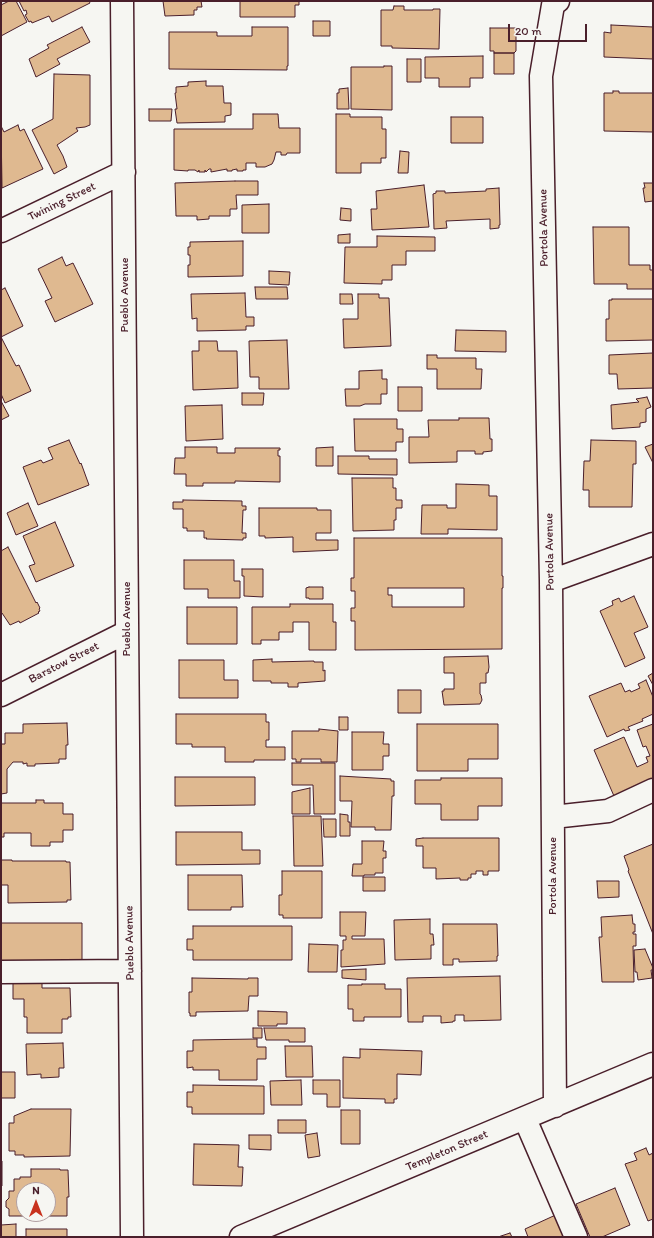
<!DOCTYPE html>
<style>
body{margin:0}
#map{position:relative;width:654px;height:1238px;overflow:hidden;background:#f6f6f2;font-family:Itim,sans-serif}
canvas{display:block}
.frame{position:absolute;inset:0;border:2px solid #4a1f2b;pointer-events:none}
.north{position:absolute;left:16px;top:1182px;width:40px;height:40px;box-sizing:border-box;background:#f6f6f2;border:1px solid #b1a0a2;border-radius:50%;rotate:0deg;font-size:11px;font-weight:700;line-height:16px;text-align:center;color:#4a1f2b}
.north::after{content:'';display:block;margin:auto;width:14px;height:18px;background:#c8321e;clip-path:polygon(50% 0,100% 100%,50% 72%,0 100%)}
.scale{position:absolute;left:508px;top:24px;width:79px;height:18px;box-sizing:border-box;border:2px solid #4a1f2b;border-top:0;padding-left:5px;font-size:12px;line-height:14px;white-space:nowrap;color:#4a1f2b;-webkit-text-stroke:3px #f6f6f2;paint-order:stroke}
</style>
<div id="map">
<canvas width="654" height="1238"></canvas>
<div class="frame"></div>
<div class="north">N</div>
<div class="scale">20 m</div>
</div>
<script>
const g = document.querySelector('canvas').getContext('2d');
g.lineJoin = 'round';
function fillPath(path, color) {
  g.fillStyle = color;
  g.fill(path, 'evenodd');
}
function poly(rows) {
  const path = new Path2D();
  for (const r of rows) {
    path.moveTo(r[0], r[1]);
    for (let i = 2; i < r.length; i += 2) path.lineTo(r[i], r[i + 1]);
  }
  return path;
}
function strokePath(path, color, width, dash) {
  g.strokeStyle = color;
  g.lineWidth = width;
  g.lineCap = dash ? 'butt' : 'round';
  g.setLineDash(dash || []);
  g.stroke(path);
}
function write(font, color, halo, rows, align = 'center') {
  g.font = font + ' Itim,sans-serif';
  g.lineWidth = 3;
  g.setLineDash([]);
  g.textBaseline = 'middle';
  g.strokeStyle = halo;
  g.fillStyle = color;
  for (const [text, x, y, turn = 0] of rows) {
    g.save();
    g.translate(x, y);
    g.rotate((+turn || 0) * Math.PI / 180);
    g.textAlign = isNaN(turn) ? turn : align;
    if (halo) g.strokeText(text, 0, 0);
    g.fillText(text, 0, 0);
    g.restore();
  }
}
const building = poly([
 [9,1,16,1,27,22,1,36,1,5,9,1],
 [19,1,89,1,90,3,52,22,49,16,32,23,31,21,29,22,25,15,27,14,26,10,24,11,19,1],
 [163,1,201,1,202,7,197,7,197,10,194,10,194,15,165,16,163,1],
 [240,1,299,1,299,5,295,5,295,17,240,17,240,1],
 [394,6,404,6,404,10,433,10,433,9,440,9,439,49,392,48,392,46,381,46,381,10,393,10,394,6],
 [313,21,330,21,330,36,313,36,313,21],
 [611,25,653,27,653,59,604,57,604,32,611,33,611,25],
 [82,27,90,42,57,59,60,64,36,77,29,59,49,48,47,45,82,27],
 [252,27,288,27,288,66,287,66,287,70,169,69,169,32,217,32,217,36,252,36,252,27],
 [490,28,516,28,516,51,514,53,494,53,494,51,490,51,490,28],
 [494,53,514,53,514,74,494,74,494,53],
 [483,56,483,78,470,78,470,87,439,87,439,78,425,78,425,57,483,56],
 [407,59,421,59,421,82,407,82,407,59],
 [384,66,392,66,392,110,351,109,351,67,384,67,384,66],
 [54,74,90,75,90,125,85,127,76,128,78,131,57,145,63,156,67,167,54,174,32,130,53,119,54,74],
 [206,81,206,86,223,86,224,103,231,103,231,115,225,116,225,122,177,123,175,109,177,109,175,93,176,93,176,87,188,86,188,82,206,81],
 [348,88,349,109,337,109,337,93,339,93,339,89,348,88],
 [613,91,619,91,619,93,653,93,653,132,604,131,604,93,613,93,613,91],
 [149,109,172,109,171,121,149,121,149,109],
 [253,114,278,114,279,128,300,128,300,153,287,153,286,155,281,155,281,152,276,152,274,160,272,164,265,167,256,167,256,163,246,163,246,170,243,170,243,171,237,171,237,169,232,170,232,171,227,171,227,169,211,172,211,169,209,169,206,172,205,170,205,172,199,172,199,170,198,172,195,170,188,170,188,171,174,170,174,129,253,129,253,114],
 [336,114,350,114,350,117,382,117,382,129,386,129,386,158,381,158,381,163,361,163,361,173,336,173,336,114],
 [451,117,483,117,483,143,451,143,451,117],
 [18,125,20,131,24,129,43,169,2,188,1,126,4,132,18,125],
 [400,151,409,152,408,173,398,173,400,151],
 [235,181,258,181,258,195,236,195,237,209,230,209,230,216,209,216,209,219,197,220,197,216,176,216,175,183,235,181],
 [644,183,653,183,653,201,645,202,643,188,645,188,644,183],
 [424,185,429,227,372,230,371,209,377,209,376,191,424,185],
 [499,188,500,225,499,225,499,228,490,229,490,219,446,221,447,228,434,229,433,194,436,193,436,191,445,191,445,193,486,191,486,189,499,188],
 [269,204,269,233,242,233,242,205,269,204],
 [341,208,351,209,351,221,340,220,341,208],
 [593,227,629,227,629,265,650,265,650,270,653,270,653,289,627,289,627,284,594,284,593,227],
 [350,234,350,243,338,243,338,235,350,234],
 [377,236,435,237,435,251,406,251,406,265,392,265,392,280,382,280,382,284,344,283,345,247,377,247,377,236],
 [243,241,243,276,188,277,188,265,190,265,190,255,188,255,188,247,190,247,190,242,243,241],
 [62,257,66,266,73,263,93,304,55,322,45,301,52,298,38,269,62,257],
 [269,271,290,272,289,285,269,284,269,271],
 [255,287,287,287,288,299,256,299,255,287],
 [5,288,23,326,1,337,16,366,19,365,31,391,5,403,1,394,1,290,5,288],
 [245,293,246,317,254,317,254,326,246,326,246,330,197,331,197,318,192,319,191,294,245,293],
 [340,294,352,294,353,304,340,304,340,294],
 [358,294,379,294,379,298,389,298,391,346,344,348,343,319,358,319,358,294],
 [612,299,653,299,653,340,606,341,606,319,609,319,609,300,612,300,612,299],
 [456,330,506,331,506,352,455,351,456,330],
 [287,340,289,389,259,389,259,377,250,377,249,341,287,340],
 [199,341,217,341,218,351,237,351,238,388,193,390,192,351,199,351,199,341],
 [653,353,653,388,618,389,617,374,609,374,609,355,653,353],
 [427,355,437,355,437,358,476,358,476,369,482,369,481,389,437,389,437,369,427,369,427,355],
 [382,370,382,379,387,379,387,394,381,394,381,404,365,404,360,406,346,406,345,389,359,389,359,371,382,370],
 [398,387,422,387,422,411,398,411,398,387],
 [242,393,264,393,263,405,242,405,242,393],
 [647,397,651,407,646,409,646,422,640,423,640,427,612,429,611,405,639,402,636,399,647,397],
 [1,401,9,416,1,420,1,401],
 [222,405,223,439,186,441,185,406,222,405],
 [459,418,489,418,490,439,492,439,492,451,483,452,483,454,475,454,475,451,457,451,457,462,409,463,409,437,429,437,428,420,459,420,459,418],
 [354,419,397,419,397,429,403,429,403,442,396,442,396,451,355,451,354,419],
 [69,440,80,464,81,463,89,485,38,505,23,467,41,460,43,463,53,459,48,448,69,440],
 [591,440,636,441,636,464,633,464,632,507,589,507,589,490,583,490,584,461,590,461,591,440],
 [653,444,653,463,645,447,653,444],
 [185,447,217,447,217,453,235,453,235,448,280,448,280,450,278,450,278,456,280,456,280,482,235,481,235,483,203,483,203,486,186,486,186,474,174,474,175,458,185,458,185,447],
 [333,447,333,466,316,466,316,448,333,447],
 [338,456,369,456,369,459,397,459,397,475,338,474,338,456],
 [352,478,393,478,393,488,396,488,396,500,402,500,402,508,396,508,396,520,394,520,394,530,353,531,352,478],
 [456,484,489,485,489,496,497,496,497,530,448,529,448,534,421,534,422,505,447,505,447,508,456,508,456,484],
 [183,500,242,501,242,506,246,506,246,510,243,510,242,533,246,533,246,538,243,538,243,540,206,539,207,538,204,538,204,531,187,531,187,528,183,528,183,509,173,509,173,502,183,502,183,500],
 [28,503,38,526,16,535,7,513,28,503],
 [259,508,317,508,317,510,331,510,331,533,316,533,316,540,338,540,338,550,293,552,293,537,265,538,265,536,259,536,259,508],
 [55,522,74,566,36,582,29,566,35,564,23,536,55,522],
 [354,538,502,538,502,576,503,576,503,588,502,588,502,649,355,650,355,621,351,621,351,608,355,608,355,591,351,591,351,578,354,578,354,538],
 [388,588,464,588,464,607,392,607,392,595,388,595,388,588],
 [8,547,36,603,37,602,40,608,39,609,40,611,38,612,39,613,20,623,19,621,10,625,2,613,1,614,1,551,8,547],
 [184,560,234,560,234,581,240,581,240,598,208,598,208,589,184,589,184,560],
 [242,569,263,569,263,597,244,596,244,576,242,576,242,569],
 [309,587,323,587,323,599,309,599,309,598,306,598,306,588,309,587],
 [634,596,648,627,634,633,645,658,625,667,600,611,613,605,612,601,619,598,621,602,634,596],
 [290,604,333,604,333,622,336,622,336,650,309,650,309,622,293,622,293,632,279,632,279,640,261,640,261,644,252,644,252,607,290,607,290,604],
 [187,607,237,607,237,644,187,644,187,607],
 [488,656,489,667,488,673,486,673,486,683,480,683,480,694,481,695,482,700,480,704,444,705,442,691,444,691,444,689,454,689,454,673,444,673,444,657,488,656],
 [272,659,272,662,314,661,314,662,323,662,323,671,325,670,325,681,298,683,298,687,288,687,288,683,271,683,271,681,253,681,253,660,272,659],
 [179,660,224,660,224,680,238,680,238,698,179,698,179,660],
 [653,673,653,685,648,676,653,673],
 [646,680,653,697,653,714,642,719,643,721,628,727,630,730,625,731,624,729,607,737,589,696,621,683,625,692,630,690,631,692,640,688,638,684,646,680],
 [398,690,421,690,421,713,398,713,398,690],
 [176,714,266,714,266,722,269,722,269,740,266,740,266,747,285,747,285,760,254,760,254,762,225,762,225,747,192,747,192,744,176,744,176,714],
 [339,717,348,717,348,730,339,730,339,717],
 [67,723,68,745,66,745,66,759,59,759,59,763,35,764,35,766,27,766,27,763,23,764,23,762,13,762,7,769,7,793,1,794,1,744,5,744,5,733,23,733,23,724,67,723],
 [417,724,498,724,498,759,468,759,468,771,417,771,417,724],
 [653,724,653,786,617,803,594,750,624,737,637,767,648,762,646,757,650,756,646,746,643,747,637,730,653,724],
 [319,729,338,731,337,762,321,762,321,759,301,759,301,762,296,762,296,759,292,759,292,731,319,731,319,729],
 [352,732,384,732,383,744,389,744,389,756,383,756,383,770,352,770,352,732],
 [292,763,335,763,335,814,314,814,313,785,292,785,292,763],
 [340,776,391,779,391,781,394,781,394,796,392,796,391,830,375,830,375,827,351,827,352,801,340,801,340,776],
 [175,777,255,777,255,805,175,806,175,777],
 [441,778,502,778,502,806,478,806,478,820,441,820,441,804,415,804,415,780,441,780,441,778],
 [310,788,310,814,292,814,292,792,310,788],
 [36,800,44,800,44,803,63,803,63,814,73,814,73,830,63,830,63,842,50,842,50,846,31,846,31,833,4,833,4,837,1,837,1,803,36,803,36,800],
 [340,814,348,815,348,822,350,822,350,836,340,836,340,814],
 [293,816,321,816,323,866,294,866,293,816],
 [323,819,336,819,336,837,324,837,323,819],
 [176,832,242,832,242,850,260,850,260,864,176,865,176,832],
 [423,838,499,838,499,871,488,871,488,875,483,875,483,871,476,871,476,874,471,874,471,878,468,878,468,880,460,880,460,878,436,879,436,868,423,868,423,846,416,846,416,839,423,838],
 [362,841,384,841,383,851,386,851,386,858,383,858,383,873,375,873,375,875,364,875,364,876,352,876,353,864,362,864,362,841],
 [653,844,653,934,628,871,629,870,624,856,653,844],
 [1,860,12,860,12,861,66,861,66,862,70,862,71,900,67,900,67,902,8,903,8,885,1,885,1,860],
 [282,871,322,871,322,918,283,918,283,915,279,915,279,895,282,895,282,871],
 [188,875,242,875,243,907,231,907,231,910,188,910,188,875],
 [363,877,385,877,385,891,363,891,363,877],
 [597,881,619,881,619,897,598,898,597,881],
 [340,912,366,912,365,936,352,936,352,939,384,939,385,964,341,967,341,950,343,950,343,940,346,940,346,936,340,936,340,912],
 [632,915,633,924,635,924,635,932,633,932,633,934,636,934,636,946,633,946,634,982,602,982,599,937,602,937,601,917,632,915],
 [430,919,430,934,433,934,434,945,431,945,431,959,395,960,394,920,430,919],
 [1,923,82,923,82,968,1,968,1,923],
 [443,924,497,924,498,956,497,956,497,961,459,962,459,959,453,959,453,965,443,965,443,924],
 [193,926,292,926,292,960,193,960,193,950,187,950,187,939,193,939,193,926],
 [309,944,338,945,337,972,308,972,309,944],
 [645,949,653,968,653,970,651,970,652,978,638,980,637,972,635,972,634,950,645,949],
 [366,969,366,980,342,978,342,970,366,969],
 [500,976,501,1020,464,1021,464,1015,455,1015,455,1021,453,1021,453,1022,441,1023,441,1016,423,1016,423,1022,408,1022,407,978,500,976],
 [192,978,248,979,248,978,258,978,258,996,249,996,248,1011,196,1012,196,1016,190,1016,190,1013,189,1013,189,992,192,992,192,978],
 [13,982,42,982,42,988,70,988,71,1017,68,1017,68,1019,62,1019,62,1033,27,1033,27,1017,24,1017,24,999,13,999,13,982],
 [362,984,385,984,385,989,401,989,401,1017,364,1017,364,1021,353,1021,353,1009,348,1009,348,985,362,985,362,984],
 [258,1011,287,1012,287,1024,277,1024,277,1026,258,1026,258,1011],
 [253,1028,262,1028,262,1038,253,1038,253,1028],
 [264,1028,305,1028,305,1042,289,1042,289,1040,266,1040,264,1028],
 [257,1039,257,1047,266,1047,266,1059,257,1059,257,1080,219,1080,219,1070,193,1070,193,1067,187,1068,187,1051,193,1051,193,1040,257,1039],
 [63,1043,64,1068,59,1068,59,1077,41,1078,41,1074,27,1075,26,1044,63,1043],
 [285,1046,312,1046,313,1077,286,1077,285,1046],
 [360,1049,422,1051,421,1075,397,1074,397,1099,394,1099,394,1103,385,1103,385,1099,343,1098,343,1057,360,1058,360,1049],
 [1,1072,15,1072,15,1098,1,1098,1,1072],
 [301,1080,302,1105,271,1105,270,1081,301,1080],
 [313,1080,340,1080,340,1107,327,1107,327,1094,313,1094,313,1080],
 [193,1085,264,1086,264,1114,192,1114,192,1107,187,1107,187,1092,193,1092,193,1085],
 [31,1109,71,1109,70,1156,24,1157,24,1155,15,1155,15,1151,9,1151,9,1123,14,1123,14,1116,31,1109],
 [341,1110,360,1110,360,1144,341,1144,341,1110],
 [278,1120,306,1120,306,1133,278,1133,278,1120],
 [317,1133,320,1156,308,1158,305,1135,317,1133],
 [249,1135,271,1135,271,1150,249,1149,249,1135],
 [194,1144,239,1145,238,1167,243,1167,242,1186,193,1185,194,1144],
 [646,1148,649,1155,653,1153,653,1219,648,1221,625,1164,637,1160,634,1153,646,1148],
 [1,1161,2,1161,2,1186,1,1186,1,1161],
 [31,1169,60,1169,60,1170,68,1170,69,1197,67,1197,67,1216,9,1216,9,1209,6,1207,6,1201,9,1198,9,1191,14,1191,14,1179,20,1179,20,1177,31,1177,31,1169],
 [24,1190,48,1190,48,1214,24,1214,24,1190],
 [615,1188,630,1225,602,1237,590,1237,576,1204,615,1188],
 [560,1213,571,1237,528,1237,525,1229,560,1213],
 [16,1224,16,1237,1,1237,1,1225,16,1224],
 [26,1229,67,1229,67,1237,72,1237,26,1237,26,1229],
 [510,1233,512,1237,498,1237,510,1233]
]);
fillPath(building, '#dfb990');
strokePath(building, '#4a1f2b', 1);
const minor = poly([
 [122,1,132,1237],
 [1,231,124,172],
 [551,581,653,544],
 [1,695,127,632],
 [553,817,608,811,653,790],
 [1,972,130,971],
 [555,1106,551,581,541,76,553,5,558,1],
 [525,1119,576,1237],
 [241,1237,653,1064]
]);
strokePath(minor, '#4a1f2b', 25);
strokePath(minor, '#f6f6f2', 22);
write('12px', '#4a1f2b', '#f6f6f2', [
 ["Twining Street",62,202,-26],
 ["Portola Avenue",544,228,-91],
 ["Pueblo Avenue",125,295,-90],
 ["Portola Avenue",550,552,-91],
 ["Pueblo Avenue",127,619,-90],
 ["Barstow Street",64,663,-27],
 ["Portola Avenue",553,876,-90],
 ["Pueblo Avenue",130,943,-91],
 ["Templeton Street",447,1151,-23]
]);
</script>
